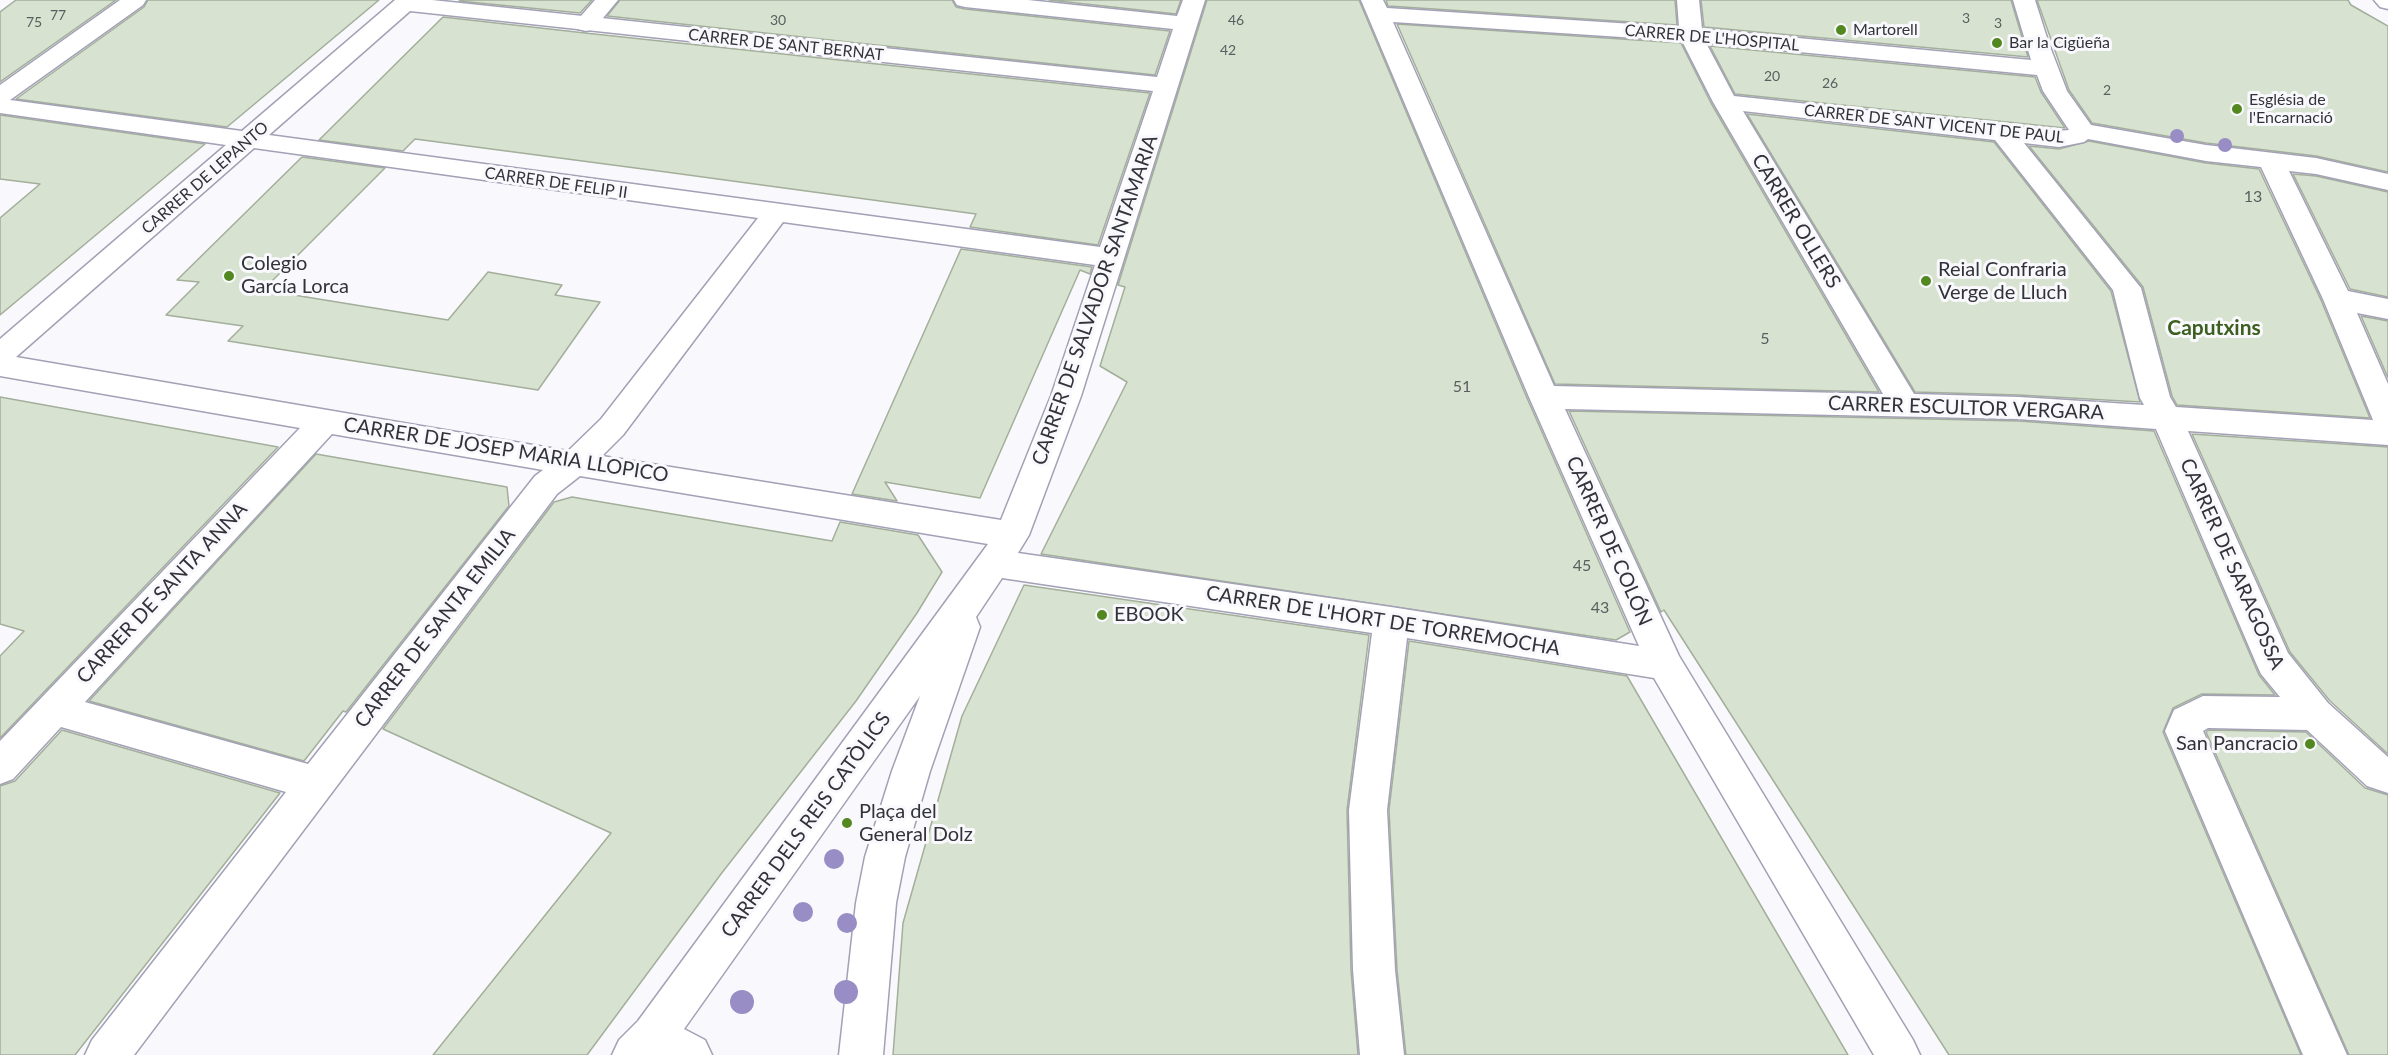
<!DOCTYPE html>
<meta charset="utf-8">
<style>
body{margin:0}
canvas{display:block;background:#f9f9fd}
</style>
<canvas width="2388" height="1055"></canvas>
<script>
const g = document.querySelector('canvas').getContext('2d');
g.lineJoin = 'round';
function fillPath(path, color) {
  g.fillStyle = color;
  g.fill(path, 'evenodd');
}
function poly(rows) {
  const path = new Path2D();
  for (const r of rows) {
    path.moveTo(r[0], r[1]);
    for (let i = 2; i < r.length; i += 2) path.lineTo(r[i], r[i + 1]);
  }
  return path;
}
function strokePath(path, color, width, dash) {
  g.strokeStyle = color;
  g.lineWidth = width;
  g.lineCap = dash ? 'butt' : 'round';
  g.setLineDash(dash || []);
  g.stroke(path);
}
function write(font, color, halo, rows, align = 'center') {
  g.font = font + ' Lato,sans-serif';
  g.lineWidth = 6;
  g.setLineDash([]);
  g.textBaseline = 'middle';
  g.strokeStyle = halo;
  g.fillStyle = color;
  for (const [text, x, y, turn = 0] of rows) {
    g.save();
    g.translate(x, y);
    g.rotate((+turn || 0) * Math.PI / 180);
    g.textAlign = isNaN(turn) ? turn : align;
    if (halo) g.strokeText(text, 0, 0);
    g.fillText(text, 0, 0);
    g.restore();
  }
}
const building = poly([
 [16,0,116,0,0,82,0,12,16,0],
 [148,0,379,0,227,127,16,99,144,7,148,0],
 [465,0,592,0,580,13,459,1,465,0],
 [620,0,952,0,956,7,965,9,1170,31,1155,75,607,16,620,0],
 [1049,0,1181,0,1176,14,1049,0],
 [1207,0,1359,0,1527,398,1630,632,1616,640,1041,554,1127,382,1100,366,1125,287,1118,285,1207,0],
 [1386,0,1675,0,1677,25,1388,6,1386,0],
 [1701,0,2011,0,2028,57,1704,27,1701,0],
 [2037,0,2348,0,2351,5,2388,26,2388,172,2316,156,2206,143,2092,123,2069,90,2037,0],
 [443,17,585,33,1150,93,1098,245,970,227,976,214,666,172,415,139,403,151,319,140,443,17],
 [1397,24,1681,43,1711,103,1879,392,1555,384,1397,24],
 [1710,46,2035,77,2041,92,2065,128,1735,94,1710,46],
 [1747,114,1994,142,2111,291,2140,402,2019,395,1915,392,1747,114],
 [0,115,205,144,0,315,0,218,40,184,0,179,0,115],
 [2089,141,2206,163,2259,169,2321,300,2370,418,2177,405,2172,396,2143,287,2029,146,2059,149,2089,141],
 [302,157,385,168,263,290,448,320,488,272,562,285,555,295,600,302,538,390,228,341,243,326,166,315,199,282,177,280,302,157],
 [2293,174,2316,176,2388,192,2388,297,2350,289,2293,174],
 [961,249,1092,267,1090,274,1080,270,980,498,885,482,897,501,852,494,961,249],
 [2361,316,2388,321,2388,378,2361,316],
 [0,397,278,447,0,738,0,656,24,631,0,624,0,397],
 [1569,411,2019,421,2154,431,2259,675,2275,695,2202,694,2173,708,2163,732,2301,1055,1949,1055,1664,610,1661,612,1569,411],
 [2192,434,2388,447,2388,754,2330,701,2290,652,2192,434],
 [316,454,507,487,509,506,346,712,343,711,304,761,89,701,316,454],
 [572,497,832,541,840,522,918,535,942,572,917,613,856,701,721,874,587,1055,433,1055,611,833,383,729,554,502,572,497],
 [1024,585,1369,635,1347,810,1351,970,1358,1055,893,1055,903,923,962,716,1024,585],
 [1409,641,1627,676,1848,1055,1406,1055,1397,970,1389,810,1409,641],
 [62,730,280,793,75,1055,0,1055,0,786,15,781,62,730],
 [2209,730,2306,732,2365,788,2388,795,2388,1055,2349,1055,2206,732,2209,730]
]);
fillPath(building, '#d7e3d0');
strokePath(building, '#a3ae9b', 1.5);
const pedestrian = poly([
 [595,0,618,0,594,29,586,31,578,29,574,24,595,0]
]);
const minor = poly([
 [120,0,146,0,143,5,10,100,242,131,395,0,432,0,1157,77,1173,29,965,7,957,5,954,0,1028,0,1177,16,1183,0,1205,0,1081,396,1029,535,1018,553,1391,607,1639,646,1529,397,1361,0,1383,0,1387,8,1679,27,1677,0,1699,0,1702,29,2031,60,2013,0,2035,0,2049,44,2067,91,2091,125,2206,145,2316,158,2388,174,2388,190,2316,174,2289,171,2348,291,2388,299,2388,319,2357,313,2388,384,2388,445,2188,431,2288,653,2328,703,2388,757,2388,793,2367,786,2307,730,2208,728,2203,731,2347,1055,2303,1055,2165,731,2174,710,2203,696,2280,697,2261,674,2256,663,2156,429,2019,419,1565,409,1679,656,1913,1040,1920,1055,1874,1055,1654,678,1407,638,1387,810,1395,970,1404,1055,1360,1055,1353,970,1349,810,1372,633,1002,578,976,617,980,627,930,771,905,857,896,903,883,1055,839,1055,856,903,865,857,892,771,920,696,684,1029,705,1040,712,1055,612,1055,619,1040,638,1021,988,544,580,476,557,494,134,1055,85,1055,92,1040,286,792,61,727,13,779,0,784,0,741,300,428,0,376,0,339,226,145,0,113,0,85,120,0],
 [410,11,1153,91,1100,247,269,135,410,11],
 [1393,22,1682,41,1713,102,1883,394,1554,386,1393,22],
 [1706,43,2037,75,2043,91,2069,130,2059,131,1734,96,1706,43],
 [1743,111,1995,140,2113,290,2140,398,2144,405,2019,397,1914,394,1743,111],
 [2088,139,2206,161,2261,167,2323,299,2373,420,2176,407,2170,397,2141,288,2024,143,2059,147,2084,142,2088,139],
 [254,148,758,218,601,419,568,451,16,357,254,148],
 [783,222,1095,265,1051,396,1001,520,602,456,623,435,783,222],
 [332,434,543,470,535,476,308,764,85,702,332,434],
 [2374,0,2388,0,2388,9,2380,7,2374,0]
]);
strokePath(pedestrian, '#a2a1b5', 3);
strokePath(minor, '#a2a1b5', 3);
fillPath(pedestrian, '#fff');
fillPath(minor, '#fff');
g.fillStyle = '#988dc4';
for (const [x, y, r] of [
 [2177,136,7],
 [2225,145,7],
 [834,859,10],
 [803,912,10],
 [847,923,10],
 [846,992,12],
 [742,1002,12]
]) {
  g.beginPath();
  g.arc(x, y, r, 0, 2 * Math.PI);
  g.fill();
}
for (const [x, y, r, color] of [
 [1841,30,6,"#538821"],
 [1997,43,6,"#538821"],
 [2237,109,6,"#538821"],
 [229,276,6,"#538821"],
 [1926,281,6,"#538821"],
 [1102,615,6,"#538821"],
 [2310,744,6,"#538821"],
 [847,823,6,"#538821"]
]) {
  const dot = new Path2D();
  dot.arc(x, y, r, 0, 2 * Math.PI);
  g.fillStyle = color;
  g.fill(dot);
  strokePath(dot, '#f9f9fd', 2);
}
write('14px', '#5b5e60', null, [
 ["77",58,15],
 ["3",1966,18],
 ["30",778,20],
 ["46",1236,20],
 ["75",34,22],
 ["3",1998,23],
 ["42",1228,50],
 ["20",1772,76],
 ["26",1830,83],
 ["2",2107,90]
]);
write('16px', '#32323a', '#f9f9fd', [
 ["Martorell",1853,30],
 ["Bar la Cigüeña",2009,43],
 ["Església de",2249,100],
 ["l'Encarnació",2249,118]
], 'left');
write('16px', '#32323a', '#f9f9fd', [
 ["CARRER DE L'HOSPITAL",1712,38,5],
 ["CARRER DE SANT BERNAT",786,45,6],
 ["CARRER DE SANT VICENT DE PAUL",1934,124,6],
 ["CARRER DE LEPANTO",205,178,-41],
 ["CARRER DE FELIP II",556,183,8]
]);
write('16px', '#5b5e60', null, [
 ["13",2253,197],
 ["5",1765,339],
 ["51",1462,387],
 ["45",1582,566],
 ["43",1600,608]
]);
write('20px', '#32323a', '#f9f9fd', [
 ["CARRER OLLERS",1796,221,59],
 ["CARRER DE SALVADOR SANTAMARIA",1095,300,-71],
 ["CARRER ESCULTOR VERGARA",1966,408,2],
 ["CARRER DE JOSEP MARIA LLOPICO",506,450,9],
 ["CARRER DE COLÓN",1609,541,66],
 ["CARRER DE SARAGOSSA",2232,564,66],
 ["CARRER DE SANTA ANNA",162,593,-47],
 ["CARRER DE L'HORT DE TORREMOCHA",1383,621,9],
 ["CARRER DE SANTA EMILIA",435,628,-52],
 ["CARRER DELS REIS CATÒLICS",806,825,-54]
]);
write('20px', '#32323a', '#f9f9fd', [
 ["Colegio",241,264],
 ["García Lorca",241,287],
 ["Reial Confraria",1938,270],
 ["Verge de Lluch",1938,293],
 ["EBOOK",1114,615],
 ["San Pancracio",2298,744,"right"],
 ["Plaça del",859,812],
 ["General Dolz",859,835]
], 'left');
write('bold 21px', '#3c5e1e', '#f9f9fd', [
 ["Caputxins",2214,328]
]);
</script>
